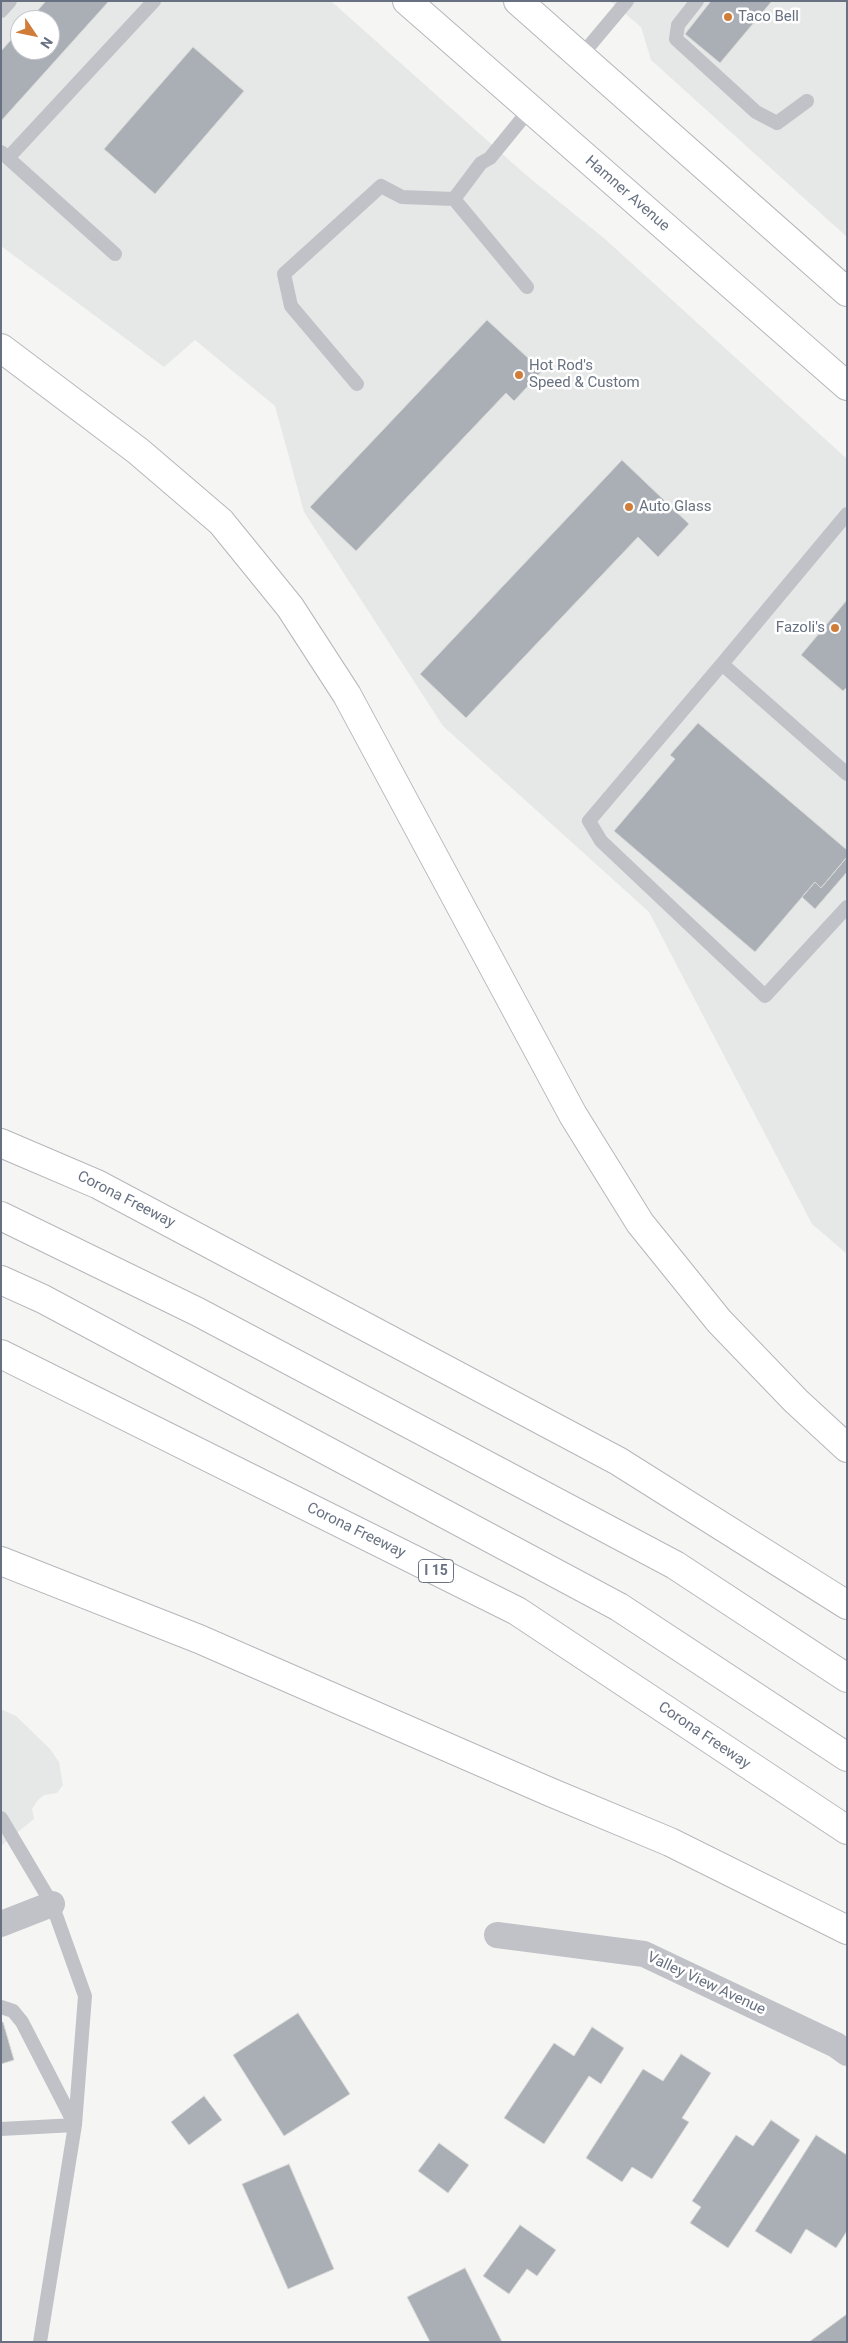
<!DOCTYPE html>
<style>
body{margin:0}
#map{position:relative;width:848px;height:2343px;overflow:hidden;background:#f5f6f3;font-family:Roboto,sans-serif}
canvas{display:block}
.frame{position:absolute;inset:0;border:2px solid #687181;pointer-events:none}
.north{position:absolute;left:10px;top:10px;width:50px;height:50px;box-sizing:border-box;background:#fff;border:1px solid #c3c6cd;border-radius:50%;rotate:124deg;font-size:14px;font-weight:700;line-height:20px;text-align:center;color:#687181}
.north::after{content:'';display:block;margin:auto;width:18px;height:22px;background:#d07d3a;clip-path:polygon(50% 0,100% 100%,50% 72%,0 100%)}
</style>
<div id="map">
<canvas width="848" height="2343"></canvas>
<div class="frame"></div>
<div class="north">N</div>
</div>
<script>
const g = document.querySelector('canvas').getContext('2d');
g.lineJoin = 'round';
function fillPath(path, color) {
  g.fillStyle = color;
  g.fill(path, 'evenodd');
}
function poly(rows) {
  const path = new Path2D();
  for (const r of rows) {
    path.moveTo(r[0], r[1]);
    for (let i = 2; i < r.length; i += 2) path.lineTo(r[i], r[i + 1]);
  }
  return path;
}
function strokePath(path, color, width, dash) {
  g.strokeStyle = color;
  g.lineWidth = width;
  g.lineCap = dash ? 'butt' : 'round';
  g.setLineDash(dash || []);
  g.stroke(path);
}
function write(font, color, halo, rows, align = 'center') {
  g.font = font + ' Roboto,sans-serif';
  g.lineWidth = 5;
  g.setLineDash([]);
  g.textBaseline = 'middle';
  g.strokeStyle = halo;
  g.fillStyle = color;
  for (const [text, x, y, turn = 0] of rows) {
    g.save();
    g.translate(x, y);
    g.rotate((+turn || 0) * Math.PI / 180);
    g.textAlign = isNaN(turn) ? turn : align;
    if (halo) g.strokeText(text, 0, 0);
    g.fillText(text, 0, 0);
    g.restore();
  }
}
fillPath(poly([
 [1,1,331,1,526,175,605,239,847,459,847,1254,812,1224,649,912,443,726,304,512,275,406,195,340,164,367,1,246],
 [20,20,50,20,50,50,20,50],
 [610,1,847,1,847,237,651,60,641,27],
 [1,1709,16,1716,50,1749,59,1762,63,1785,57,1793,44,1795,38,1800,32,1809,34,1819,1,1846]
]), '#e6e7e7');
const building = poly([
 [46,1,109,1,1,121,1,51,20,30,20,50,50,50,50,20,29,20,46,1],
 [711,1,772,1,720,63,685,34,711,1],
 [193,47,244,91,155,194,104,149,193,47],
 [487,320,542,371,514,401,506,393,356,551,310,507,487,320],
 [622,460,689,524,658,557,638,537,466,718,420,674,622,460],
 [847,600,847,687,843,691,801,655,847,600],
 [698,723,847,850,847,857,821,888,815,882,755,952,614,831,675,759,670,755,698,723],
 [847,857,847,872,815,909,802,897,815,882,821,888,847,857],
 [298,2013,350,2094,284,2136,233,2055,298,2013],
 [1,2022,3,2022,14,2060,1,2064,1,2022],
 [592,2027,624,2048,601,2084,589,2076,544,2144,504,2118,554,2043,574,2056,592,2027],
 [681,2054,711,2073,682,2118,689,2122,652,2179,632,2167,622,2182,586,2158,643,2069,663,2081,681,2054],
 [204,2096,222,2120,189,2145,171,2122,204,2096],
 [771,2120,800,2140,728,2248,690,2223,701,2207,692,2201,736,2135,753,2146,771,2120],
 [816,2135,847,2155,847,2231,836,2248,806,2229,791,2254,755,2231,816,2135],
 [439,2143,469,2165,448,2193,418,2171,439,2143],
 [289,2164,334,2269,288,2289,242,2184,289,2164],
 [520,2225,556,2250,537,2276,527,2269,509,2294,483,2276,520,2225],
 [465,2268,502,2342,430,2342,407,2297,465,2268],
 [847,2314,847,2342,809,2342,847,2314]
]);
fillPath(building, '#aaaeb5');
strokePath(building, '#d7d8d6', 1);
const primary = poly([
 [407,1,847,386],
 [518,1,847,292]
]);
const motorway = poly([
 [1,348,138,451,221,522,290,607,347,695,573,1115,640,1223,719,1321,796,1401,847,1448],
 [1,1143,97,1184,618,1461,847,1605],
 [1,1216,198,1312,675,1565,847,1678],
 [1,1280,43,1299,619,1607,847,1757],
 [1,1354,517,1611,847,1830],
 [1,1561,199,1639,550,1792,670,1842,847,1930]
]);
strokePath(primary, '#b4b6bb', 30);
strokePath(motorway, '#b5b7bb', 30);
strokePath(poly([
 [697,1,678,25,676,39,756,112,777,123,807,101],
 [1,11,10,1],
 [580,57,627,1],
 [1,152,8,158,154,1],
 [8,158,115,254],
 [527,287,454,199,481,163,490,158,530,109],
 [357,384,291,306,284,274,381,186,402,197,454,199],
 [847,514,722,664,589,821,601,841,765,996,847,907],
 [722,664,847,774],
 [1,1818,52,1904,85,1996,75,2125,40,2342],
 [1,2007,13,2011,22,2022,75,2125,1,2129]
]), '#c0c2c7', 14);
strokePath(poly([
 [1,1924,52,1904],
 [497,1935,644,1954,836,2045,847,2053]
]), '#c0c2c7', 26);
strokePath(primary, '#fff', 28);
strokePath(motorway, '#fff', 28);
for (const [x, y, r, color] of [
 [728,17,5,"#d07d3a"],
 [519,375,5,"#d07d3a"],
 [629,507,5,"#d07d3a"],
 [835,628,5,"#d07d3a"]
]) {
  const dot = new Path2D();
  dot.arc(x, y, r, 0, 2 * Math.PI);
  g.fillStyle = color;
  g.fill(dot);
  strokePath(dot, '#fff', 2);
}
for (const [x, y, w] of [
 [436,1571,35]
]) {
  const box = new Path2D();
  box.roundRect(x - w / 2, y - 11.5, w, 23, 4);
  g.fillStyle = '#fff';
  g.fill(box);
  strokePath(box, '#687181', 1);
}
write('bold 14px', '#687181', null, [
 ["I 15",436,1571]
]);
write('15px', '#687181', '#fff', [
 ["Taco Bell",738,17],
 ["Hot Rod's",529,366],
 ["Speed & Custom",529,383],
 ["Auto Glass",639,507],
 ["Fazoli's",825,628,"right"]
], 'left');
write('15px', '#687181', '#fff', [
 ["Hamner Avenue",627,194,41],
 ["Corona Freeway",126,1200,27],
 ["Corona Freeway",356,1531,26],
 ["Corona Freeway",704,1736,34],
 ["Valley View Avenue",706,1984,25]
]);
</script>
